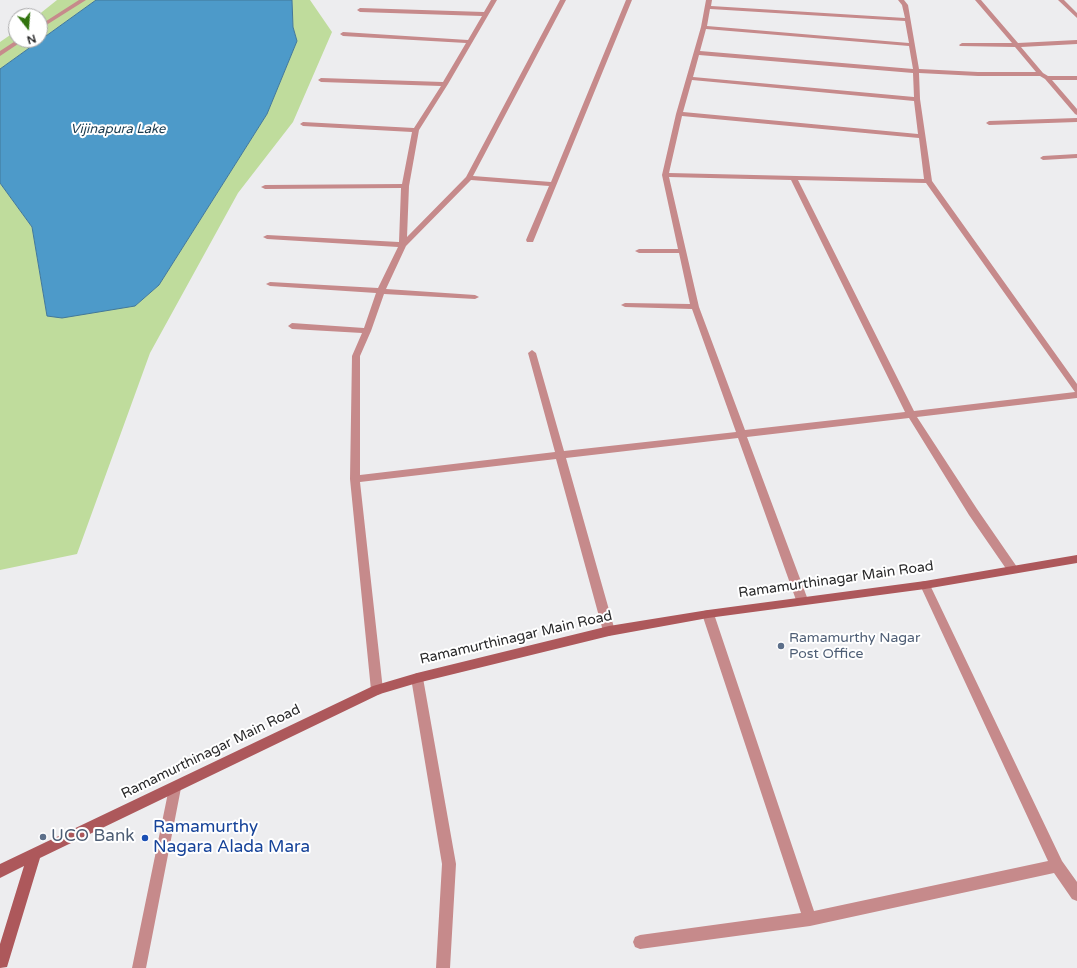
<!DOCTYPE html>
<style>
body{margin:0}
#map{position:relative;width:1077px;height:968px;overflow:hidden;background:#ededef;font-family:"Varela Round",sans-serif}
canvas{display:block}
.north{position:absolute;left:8px;top:8px;width:40px;height:40px;box-sizing:border-box;background:#fff;border:1px solid #a9a9aa;border-radius:50%;rotate:163deg;font-size:11px;font-weight:700;line-height:16px;text-align:center;color:#29292a}
.north::after{content:'';display:block;margin:auto;width:14px;height:18px;background:#31730e;clip-path:polygon(50% 0,100% 100%,50% 72%,0 100%)}
</style>
<div id="map">
<canvas width="1077" height="968"></canvas>
<div class="north">N</div>
</div>
<script>
const g = document.querySelector('canvas').getContext('2d');
g.lineJoin = 'round';
function fillPath(path, color) {
  g.fillStyle = color;
  g.fill(path, 'evenodd');
}
function poly(rows) {
  const path = new Path2D();
  for (const r of rows) {
    path.moveTo(r[0], r[1]);
    for (let i = 2; i < r.length; i += 2) path.lineTo(r[i], r[i + 1]);
  }
  return path;
}
function strokePath(path, color, width, dash) {
  g.strokeStyle = color;
  g.lineWidth = width;
  g.lineCap = dash ? 'butt' : 'round';
  g.setLineDash(dash || []);
  g.stroke(path);
}
function write(font, color, halo, rows, align = 'center') {
  g.font = font + ' "Varela Round",sans-serif';
  g.lineWidth = 4;
  g.setLineDash([]);
  g.textBaseline = 'middle';
  g.strokeStyle = halo;
  g.fillStyle = color;
  for (const [text, x, y, turn = 0] of rows) {
    g.save();
    g.translate(x, y);
    g.rotate((+turn || 0) * Math.PI / 180);
    g.textAlign = isNaN(turn) ? turn : align;
    if (halo) g.strokeText(text, 0, 0);
    g.fillText(text, 0, 0);
    g.restore();
  }
}
fillPath(poly([
 [57,0,96,0,40,40,40,16,37,16],
 [292,0,310,0,332,32,293,122,238,193,150,353,77,554,0,570,0,183,32,227,47,316,135,306,159,285,267,114,297,41,293,27],
 [16,31,16,40,40,40,0,69,0,42]
]), '#bfdc9c');
const water = poly([
 [96,0,292,0,293,27,297,41,267,114,159,285,135,306,62,318,47,316,32,227,0,183,0,69,96,0]
]);
fillPath(water, '#4d9ac9');
strokePath(water, '#427899', 1);
fillPath(poly([
 [79,0,86,0,40,29,40,25,79,0],
 [17,40,24,40,0,56,0,51,17,40]
]), '#c68a8b');
fillPath(poly([
 [491,0,497,0,448,84,419,130,409,186,407,237,466,177,560,0,566,0,473,176,551,182,626,0,632,0,533,242,527,242,526,240,549,186,471,180,406,246,386,289,475,295,479,297,475,299,384,294,371,331,360,356,360,475,555,452,528,353,532,350,536,353,564,451,736,432,692,309,625,307,621,305,625,303,690,304,679,253,639,253,635,251,639,249,678,249,662,175,676,114,701,27,706,0,712,0,711,6,905,18,902,5,898,0,904,0,908,5,919,69,978,72,1036,72,1015,47,960,46,959,45,962,43,1012,43,975,0,981,0,1018,43,1077,40,1077,44,1021,47,1043,73,1048,76,1077,76,1077,80,1052,80,1077,109,1077,115,1075,114,1045,79,1040,76,978,76,919,73,920,99,932,181,1077,384,1077,398,917,417,977,509,1017,567,1018,570,1017,573,1009,573,969,515,909,418,747,437,808,600,806,603,802,604,798,603,796,600,738,438,566,458,615,631,613,634,609,636,605,634,603,631,556,459,360,482,383,690,381,694,377,695,373,694,371,690,350,479,352,356,362,333,292,329,288,326,292,323,364,328,376,293,270,286,266,284,270,282,378,288,398,247,267,239,263,237,267,235,399,242,401,188,265,189,261,187,265,185,402,184,412,132,303,126,300,124,303,122,414,128,441,86,321,82,318,80,321,78,443,82,466,43,343,36,340,34,343,32,468,40,482,16,360,12,357,10,360,8,484,12,491,0],
 [710,9,905,21,909,43,707,26,710,9],
 [706,29,909,46,913,69,700,51,706,29],
 [699,55,913,73,914,97,693,77,699,55],
 [692,80,914,101,918,134,683,112,692,80],
 [682,116,919,138,924,179,669,173,682,116],
 [669,177,791,180,905,412,745,430,699,307,669,177],
 [798,180,926,183,1075,392,914,411,798,180],
 [1058,0,1064,0,1077,13,1077,18,1058,0],
 [1077,118,1077,122,989,125,986,123,989,121,1077,118],
 [1077,154,1077,158,1043,160,1040,158,1043,156,1077,154],
 [925,581,929,582,930,585,1062,861,1077,882,1077,901,1072,899,1054,873,810,926,640,949,635,947,633,942,635,937,640,935,801,913,702,614,704,611,708,610,712,611,714,614,814,911,1048,861,920,585,921,582,925,581],
 [417,673,421,675,423,678,456,864,450,968,436,968,442,864,411,678,413,675,417,673],
 [175,782,180,784,181,788,146,968,132,968,169,788,170,784,175,782]
]), '#c68a8b');
fillPath(poly([
 [1077,555,1077,563,925,589,708,618,609,636,417,683,380,694,40,858,7,967,0,968,0,944,24,866,0,878,0,864,373,686,417,673,609,626,708,610,925,581,1077,555]
]), '#ad585b');
for (const [x, y, r, color] of [
 [781,646,4,"#5c6f8a"],
 [43,837,4,"#5c6f8a"],
 [145,838,4,"#1a4fb4"]
]) {
  const dot = new Path2D();
  dot.arc(x, y, r, 0, 2 * Math.PI);
  g.fillStyle = color;
  g.fill(dot);
  strokePath(dot, '#fff', 1.5);
}
write('italic 13px', '#193b4f', '#fff', [
 ["Vijinapura Lake",118,130]
]);
write('14px', '#29292a', '#fff', [
 ["Ramamurthinagar Main Road",836,580,-8],
 ["Ramamurthinagar Main Road",516,638,-13],
 ["Ramamurthinagar Main Road",211,752,-26]
]);
write('14px', '#4e5e75', '#fff', [
 ["Ramamurthy Nagar",789,638],
 ["Post Office",789,654]
], 'left');
write('17px', '#164399', '#fff', [
 ["Ramamurthy",153,828],
 ["Nagara Alada Mara",153,848]
], 'left');
write('17px', '#4e5e75', '#fff', [
 ["UCO Bank",51,837]
], 'left');
</script>
